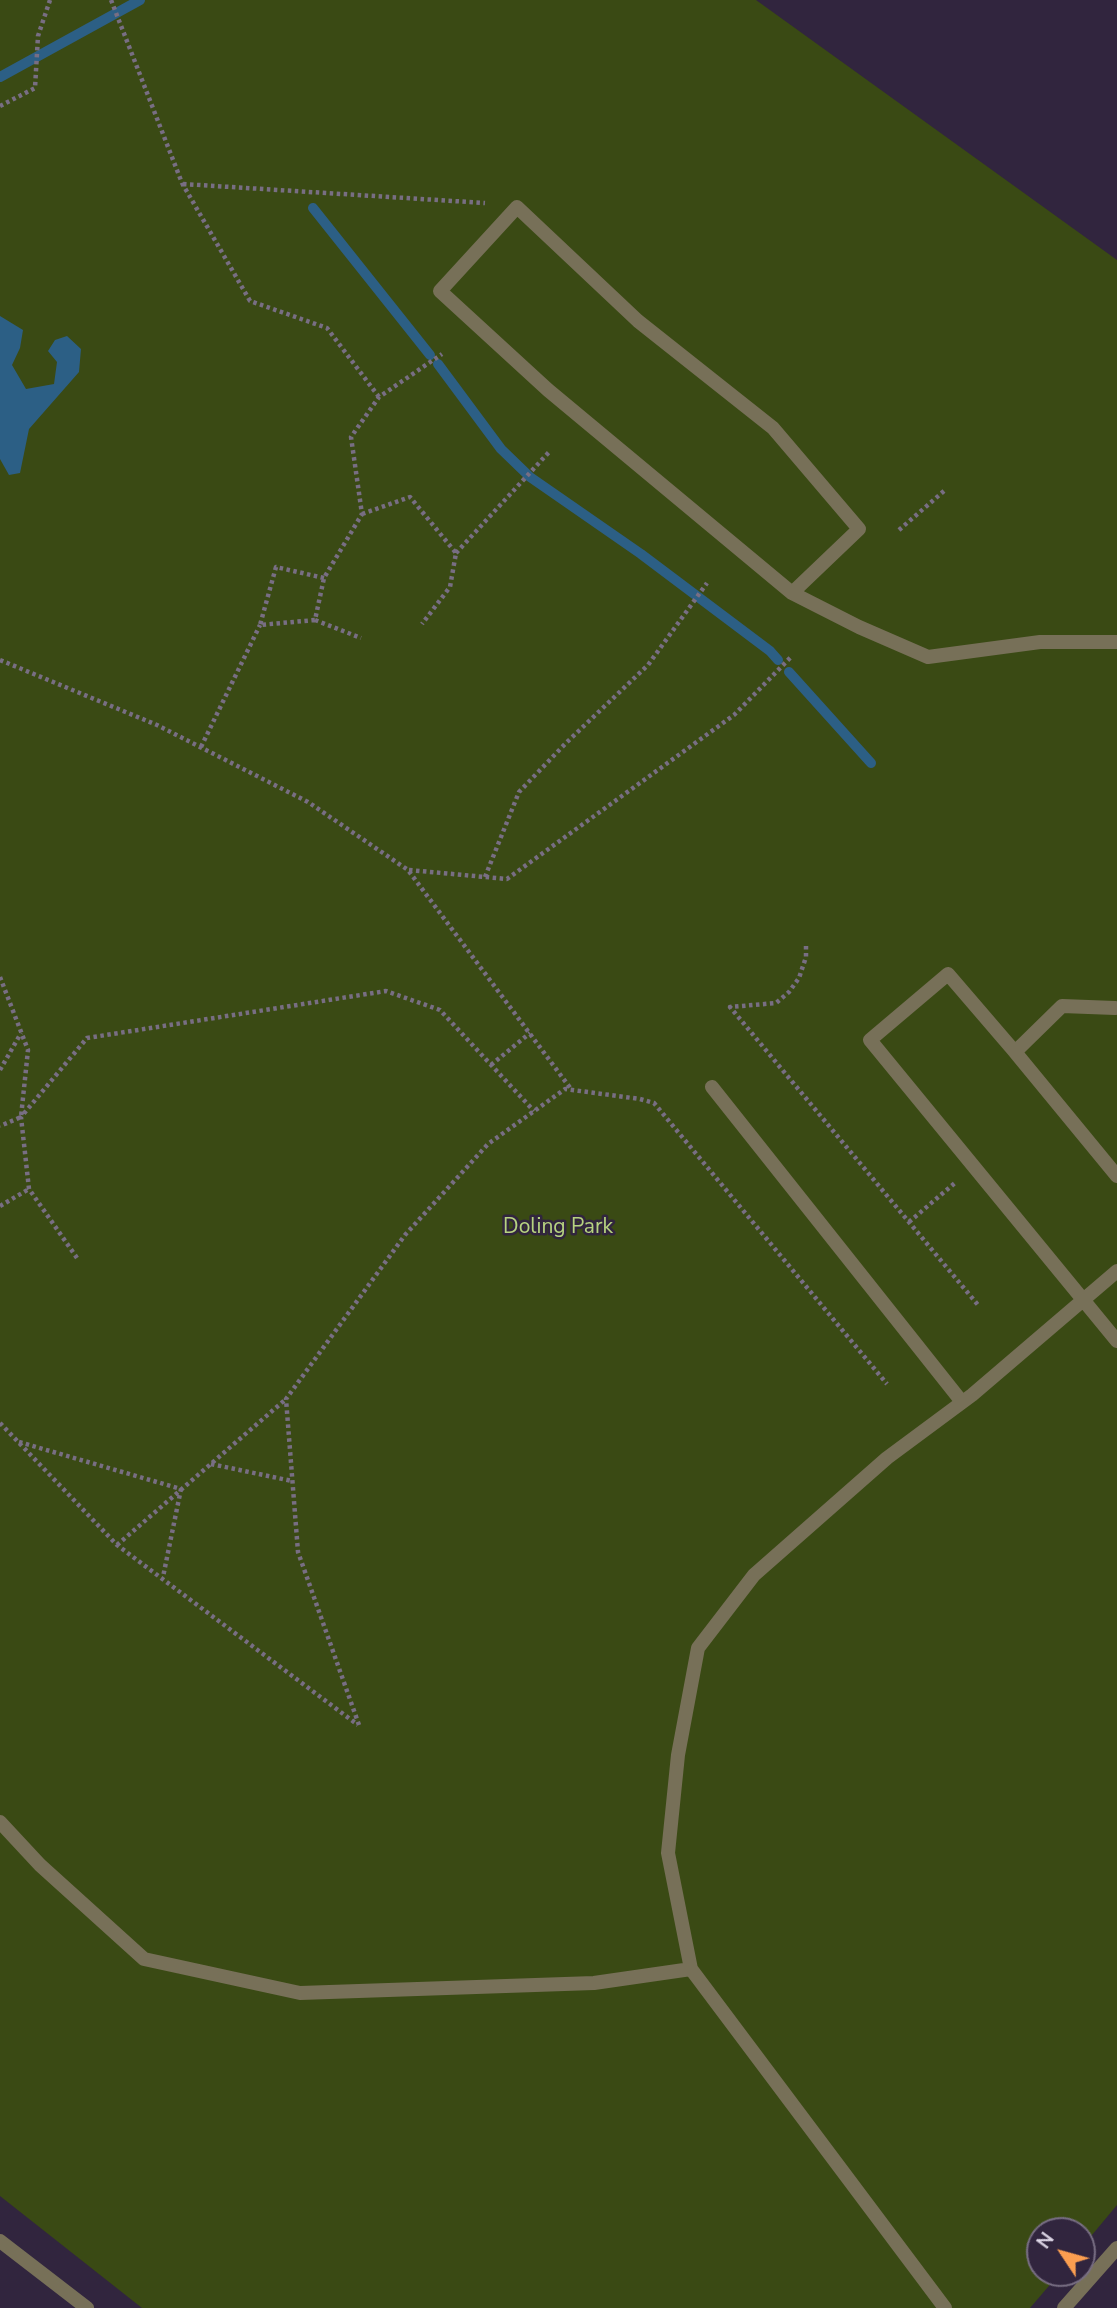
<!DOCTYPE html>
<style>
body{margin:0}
#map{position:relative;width:1117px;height:2308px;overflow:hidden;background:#31253e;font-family:"Nunito Sans",sans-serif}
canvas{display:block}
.north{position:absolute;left:1026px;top:2217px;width:70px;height:70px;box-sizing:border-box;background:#31253e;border:2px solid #776d82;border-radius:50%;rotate:306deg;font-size:19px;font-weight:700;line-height:28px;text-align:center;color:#dfd8e8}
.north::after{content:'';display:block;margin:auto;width:24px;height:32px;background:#fb9e50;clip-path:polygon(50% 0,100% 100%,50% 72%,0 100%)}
</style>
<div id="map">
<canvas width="1117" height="2308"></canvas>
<div class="north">N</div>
</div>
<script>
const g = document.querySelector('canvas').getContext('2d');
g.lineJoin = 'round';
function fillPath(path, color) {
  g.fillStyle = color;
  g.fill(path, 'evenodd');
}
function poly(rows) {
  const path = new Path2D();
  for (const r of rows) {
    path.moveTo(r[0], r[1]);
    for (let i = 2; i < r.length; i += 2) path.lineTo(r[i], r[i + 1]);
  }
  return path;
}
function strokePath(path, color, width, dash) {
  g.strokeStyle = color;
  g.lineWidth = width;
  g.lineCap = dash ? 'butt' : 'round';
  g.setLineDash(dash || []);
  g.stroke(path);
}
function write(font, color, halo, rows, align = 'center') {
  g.font = font + ' "Nunito Sans",sans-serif';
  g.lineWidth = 5;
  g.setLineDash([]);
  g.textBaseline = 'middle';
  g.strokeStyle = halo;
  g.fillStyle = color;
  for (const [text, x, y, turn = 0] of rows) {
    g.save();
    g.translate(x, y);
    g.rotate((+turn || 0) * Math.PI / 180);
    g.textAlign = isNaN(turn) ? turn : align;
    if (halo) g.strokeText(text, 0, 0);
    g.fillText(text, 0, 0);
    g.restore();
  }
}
fillPath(poly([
 [0,0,756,0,1117,260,1117,2205,1082,2247,1082,2231,1040,2231,1040,2273,1060,2273,1030,2308,142,2308,0,2196]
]), '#3a4a14');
fillPath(poly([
 [0,316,23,330,20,348,12,365,26,389,54,384,57,362,48,351,55,340,67,336,81,349,79,372,29,429,20,473,9,475,0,459]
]), '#2c5f85');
strokePath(poly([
 [0,77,140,0],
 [313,208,430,355],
 [438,364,501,449,530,477,641,554,770,651,778,660],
 [789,672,871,763]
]), '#2c5f85', 10);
strokePath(poly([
 [111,0,182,183,250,301,327,328,379,397],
 [0,106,35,88,38,36,50,0],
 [183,184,485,203],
 [362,514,410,497,456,553,450,587,422,624],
 [899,530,944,491],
 [456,553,550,451],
 [324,578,276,567,260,625,315,620,324,578,362,514,351,437,379,397,442,354],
 [315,620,361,638],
 [0,660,157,725,308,802,408,870,571,1089],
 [201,747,260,625],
 [409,870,507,879,734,715,792,656],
 [485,877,519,792,566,743,648,665,707,583],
 [806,946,806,957,799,978,789,992,776,1003,730,1007,978,1305],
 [0,977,28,1050,21,1117,0,1126],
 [491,1065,530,1033],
 [0,1070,21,1033],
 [0,1206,29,1189],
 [909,1222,956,1182],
 [77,1258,29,1189,21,1117,87,1038,386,991,440,1010,534,1111],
 [0,1423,117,1545,358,1725],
 [19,1442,181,1489,163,1577],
 [211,1464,292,1481],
 [117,1545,286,1399],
 [359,1725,298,1552,286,1399,405,1235,488,1144,565,1089,640,1099,654,1103,887,1384]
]), '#786e83', 4.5, [3.5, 3.5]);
strokePath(poly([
 [792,593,859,529,773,428,638,321,517,207,440,291,548,390,792,593,859,627,928,657,1040,642,1117,642],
 [1115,1008,1062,1006,1015,1052,948,974,870,1040,1117,1341],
 [1015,1052,1117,1176],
 [712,1087,962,1402],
 [0,1822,40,1865,144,1959,300,1993,594,1983,691,1969],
 [945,2308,691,1969,668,1853,678,1755,698,1648,754,1575,887,1458,972,1395,1117,1271]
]), '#777058', 14);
strokePath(poly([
 [0,2241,87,2308],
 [1064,2308,1117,2248]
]), '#777058', 14);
write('21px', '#b7d380', '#31253e', [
 ["Doling Park",558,1228]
]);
</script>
